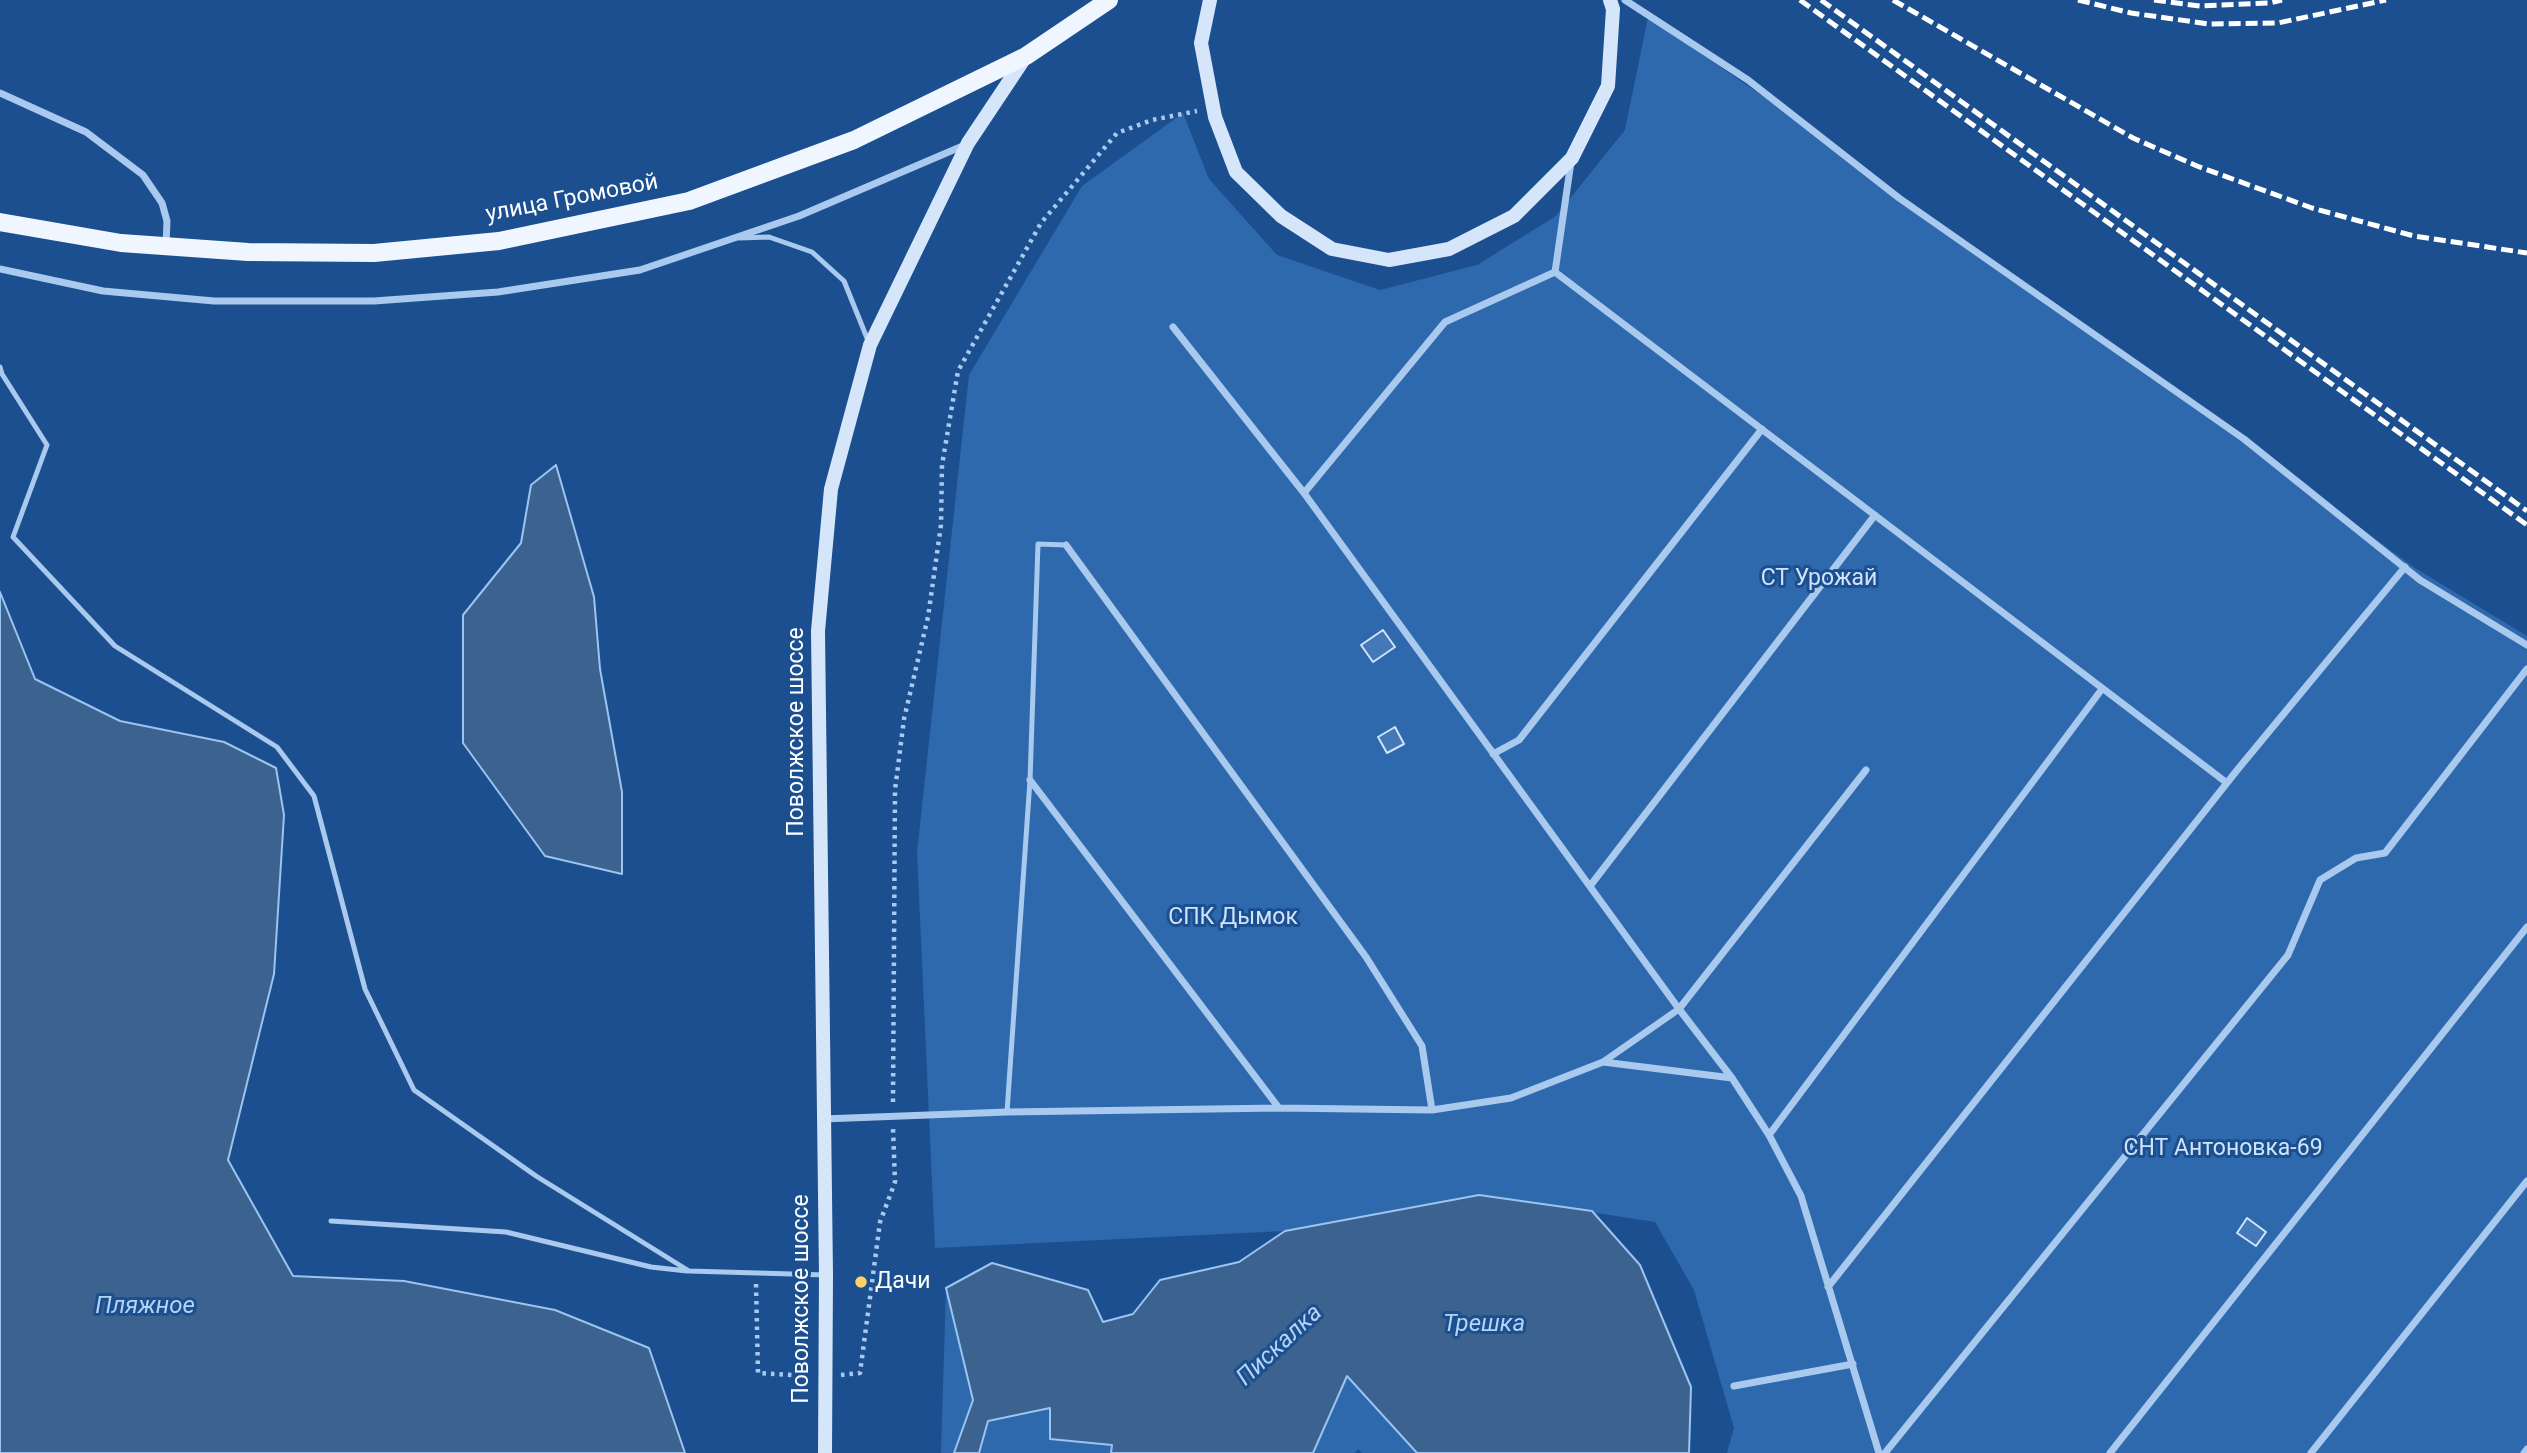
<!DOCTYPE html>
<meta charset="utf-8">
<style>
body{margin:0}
canvas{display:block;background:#1b4f8f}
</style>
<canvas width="2527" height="1453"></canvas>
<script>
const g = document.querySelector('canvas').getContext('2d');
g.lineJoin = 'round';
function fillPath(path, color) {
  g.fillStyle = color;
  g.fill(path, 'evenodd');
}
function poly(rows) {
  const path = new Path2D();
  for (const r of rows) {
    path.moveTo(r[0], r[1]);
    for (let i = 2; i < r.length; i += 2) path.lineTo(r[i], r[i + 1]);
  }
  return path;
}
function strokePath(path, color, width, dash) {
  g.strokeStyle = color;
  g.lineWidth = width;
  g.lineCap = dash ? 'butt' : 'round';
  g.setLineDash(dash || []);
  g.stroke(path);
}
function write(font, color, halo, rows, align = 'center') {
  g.font = font + ' Roboto,sans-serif';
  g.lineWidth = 6;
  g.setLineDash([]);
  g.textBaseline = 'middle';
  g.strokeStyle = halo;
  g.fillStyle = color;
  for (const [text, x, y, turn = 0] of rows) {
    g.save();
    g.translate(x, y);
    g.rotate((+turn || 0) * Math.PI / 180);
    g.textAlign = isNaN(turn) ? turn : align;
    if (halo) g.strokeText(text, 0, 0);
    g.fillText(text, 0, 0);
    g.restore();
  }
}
fillPath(poly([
 [1648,17,1793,117,2207,417,2303,481,2355,524,2415,568,2527,636,2527,1453,1727,1453,1734,1428,1694,1290,1655,1222,1479,1195,1285,1231,935,1248,917,852,969,375,1082,186,1183,113,1209,179,1277,255,1380,290,1477,265,1556,216,1625,130],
 [946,1288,973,1400,954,1453,941,1453],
 [1347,1376,1417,1453,1362,1453,1358,1449,1355,1453,1313,1453],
 [1051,1408,1051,1439,1113,1446,1111,1453,979,1453,987,1421]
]), '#2e69ad');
const water = poly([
 [556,465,594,597,600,669,622,792,622,874,545,856,463,743,463,615,521,543,531,485,556,465],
 [0,592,35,679,120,721,224,742,276,768,284,815,274,974,228,1160,293,1276,404,1281,555,1310,649,1348,685,1453,0,1453,0,592],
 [1479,1195,1592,1211,1640,1265,1691,1387,1689,1453,1417,1453,1347,1376,1313,1453,1111,1453,1112,1445,1050,1439,1050,1408,988,1421,979,1453,954,1453,973,1400,946,1288,992,1263,1088,1290,1103,1322,1133,1314,1160,1280,1239,1262,1285,1231,1479,1195]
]);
fillPath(water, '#3c6290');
strokePath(water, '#9cc4f0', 2);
const building = poly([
 [1383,630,1395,647,1373,662,1361,645,1383,630],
 [1395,727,1404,744,1387,753,1378,737,1395,727],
 [2247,1218,2266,1232,2256,1246,2237,1233,2247,1218]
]);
fillPath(building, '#4478b7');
strokePath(building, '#cfe3fa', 2);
strokePath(poly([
 [893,1102,895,790,904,719,928,617,941,525,942,465,958,371,1041,223,1117,133,1152,120,1197,111],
 [756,1284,758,1373,811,1376],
 [841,1375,860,1373,880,1222,895,1182,893,1128]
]), '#a9c9ee', 4.5, [3.5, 5]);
strokePath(poly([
 [739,238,769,237,812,252,844,281,869,343],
 [0,367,2,374,47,445,13,537,115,646,277,747,314,796,365,989,414,1090,536,1176,689,1271,826,1275],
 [1007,1112,1030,780,1038,544,1066,545],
 [331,1221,506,1232,651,1267,687,1271]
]), '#a9c9ee', 5);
strokePath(poly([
 [1625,0,1748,80,1899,198,2244,439,2420,580,2527,645],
 [0,93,86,132,143,175,162,203,167,221,166,245],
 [1571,162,1555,272,1445,322,1304,493,1679,1009,1732,1078,1769,1135,1801,1196,1879,1453],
 [0,269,103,291,214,301,374,301,498,292,640,270,799,216,965,145],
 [1555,272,2227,783],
 [1173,327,1304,493],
 [1066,545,1366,957,1422,1046,1432,1110],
 [1493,754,1519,740,1762,429],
 [1030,780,1279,1108],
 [1590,886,1875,515],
 [1603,1062,1732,1078],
 [823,1119,1007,1112,1279,1108,1432,1110,1511,1098,1603,1062,1679,1009,1866,770],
 [1769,1135,2102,689],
 [1828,1287,2238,769,2405,567],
 [1734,1386,1853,1364],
 [1885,1453,2288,955,2320,880,2356,858,2385,853,2527,669],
 [2110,1453,2527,927],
 [2311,1453,2527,1181],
 [2524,1453,2527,1449]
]), '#a9c9ee', 7);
strokePath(poly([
 [1210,0,1201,43,1215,117,1236,172,1281,216,1332,249,1389,260,1449,249,1514,216,1572,158,1608,86,1613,9,1610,0],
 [825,1453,826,1275,818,631,831,489,870,345,968,143,1026,56]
]), '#d6e6fa', 14);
strokePath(poly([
 [0,222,121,243,248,252,374,253,499,241,689,201,854,140,1026,56,1109,0]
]), '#f0f6ff', 18);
strokePath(poly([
 [1800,0,2527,525],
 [1821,0,2527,511],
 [1893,0,2133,138,2197,166,2312,208,2414,236,2527,253],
 [2078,0,2131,13,2209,24,2278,23,2386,0],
 [2154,0,2200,6,2269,3,2282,0]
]), '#fff', 5, [12, 5]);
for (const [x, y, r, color] of [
 [861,1282,7,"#ffd166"]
]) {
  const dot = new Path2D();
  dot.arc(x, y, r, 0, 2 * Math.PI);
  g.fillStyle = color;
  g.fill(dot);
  strokePath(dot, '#1b4f8f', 2.5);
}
write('23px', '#fff', '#1b4f8f', [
 ["улица Громовой",572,199,-11],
 ["Поволжское шоссе",797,732,-90],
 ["Поволжское шоссе",802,1299,-90]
]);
write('23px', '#cfe3fa', '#1b4f8f', [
 ["СТ Урожай",1819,579],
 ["СПК Дымок",1233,918],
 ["СНТ Антоновка-69",2223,1149]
]);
write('23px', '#fff', '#1b4f8f', [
 ["Дачи",875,1282]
], 'left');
write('italic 24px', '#b5d3f5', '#1b4f8f', [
 ["Пляжное",145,1307],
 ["Трешка",1484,1325],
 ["Пискалка",1280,1346,-43]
]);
</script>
